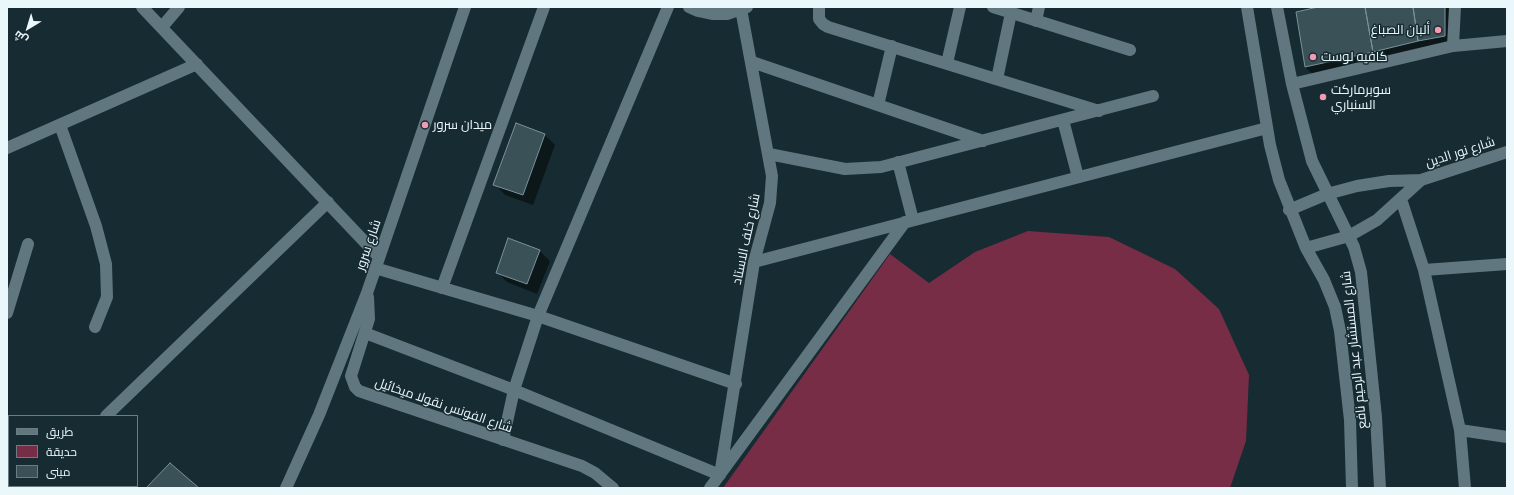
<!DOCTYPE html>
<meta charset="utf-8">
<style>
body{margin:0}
#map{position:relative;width:1514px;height:495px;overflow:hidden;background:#172b32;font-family:Ubuntu,Cairo,sans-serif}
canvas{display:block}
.frame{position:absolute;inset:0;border:8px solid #eaf7fb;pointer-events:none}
.legend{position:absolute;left:8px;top:415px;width:130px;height:72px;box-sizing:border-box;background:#172b32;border:1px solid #6b7d82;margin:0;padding:5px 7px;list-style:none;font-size:12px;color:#eaf7fb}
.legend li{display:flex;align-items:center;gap:8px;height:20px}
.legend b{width:20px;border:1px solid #6b7d82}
.north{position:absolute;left:8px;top:8px;width:40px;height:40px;-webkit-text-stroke:3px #172b32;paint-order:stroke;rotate:218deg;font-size:11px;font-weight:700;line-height:16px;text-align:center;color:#eaf7fb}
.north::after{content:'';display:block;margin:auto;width:14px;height:18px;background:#eaf7fb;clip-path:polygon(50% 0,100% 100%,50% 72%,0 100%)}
</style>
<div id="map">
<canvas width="1514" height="495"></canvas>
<div class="frame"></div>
<ul class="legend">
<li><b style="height:5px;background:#61777f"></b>طريق</li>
<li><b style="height:11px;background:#772d45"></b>حديقة</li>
<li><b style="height:11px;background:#3b5158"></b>مبنى</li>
</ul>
<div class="north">ش</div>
</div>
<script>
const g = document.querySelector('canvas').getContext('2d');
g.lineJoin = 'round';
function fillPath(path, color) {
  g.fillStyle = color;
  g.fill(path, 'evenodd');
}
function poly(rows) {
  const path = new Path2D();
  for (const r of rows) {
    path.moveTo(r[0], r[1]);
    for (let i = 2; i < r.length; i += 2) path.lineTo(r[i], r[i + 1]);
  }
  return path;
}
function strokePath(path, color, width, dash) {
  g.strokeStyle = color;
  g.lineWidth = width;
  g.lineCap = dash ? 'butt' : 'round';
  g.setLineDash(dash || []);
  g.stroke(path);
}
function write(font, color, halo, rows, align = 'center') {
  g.font = font + ' Ubuntu,Cairo,sans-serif';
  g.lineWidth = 3;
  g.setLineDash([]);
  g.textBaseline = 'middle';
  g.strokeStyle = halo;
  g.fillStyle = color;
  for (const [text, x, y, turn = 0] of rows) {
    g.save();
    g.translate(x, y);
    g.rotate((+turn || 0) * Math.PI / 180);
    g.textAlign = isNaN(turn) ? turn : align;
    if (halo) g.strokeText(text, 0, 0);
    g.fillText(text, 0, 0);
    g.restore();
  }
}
fillPath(poly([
 [1028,231,1109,237,1175,269,1219,309,1249,375,1246,441,1230,488,723,488,890,254,929,283,975,252]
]), '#772d45');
fillPath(poly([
 [1321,7,1455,7,1455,46,1320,81,1305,67],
 [516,125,545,135,555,145,533,205,505,195,495,184],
 [540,251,550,261,537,294,507,282,497,272]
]), '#0007');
const building = poly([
 [1318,7,1365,7,1373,52,1305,67,1296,12,1318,7],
 [1365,7,1413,7,1418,41,1373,52,1365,7],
 [1413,7,1445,7,1445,36,1418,41,1413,7],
 [516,123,545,134,523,195,493,185,516,123],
 [508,238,540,250,527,284,496,273,508,238],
 [170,463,199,488,146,488,170,463]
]);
fillPath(building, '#3b5158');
strokePath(building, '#7a9299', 1);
strokePath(poly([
 [142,7,379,257],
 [689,7,698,11,712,14,727,14,747,7],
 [819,7,819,19,823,24,828,27,1099,111],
 [993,7,1130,50],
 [1247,7,1270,145,1279,180,1306,248,1324,280,1335,307,1340,331,1350,420,1352,488],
 [1277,7,1292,84,1312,161,1354,247,1361,272,1376,417,1380,488],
 [1036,21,1039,7],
 [162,27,179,7],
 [1453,46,1455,7],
 [752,62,983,141],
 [947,63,960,7],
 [997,79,1011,13],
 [1292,84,1453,46,1507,41],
 [878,105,892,46],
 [1063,120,1078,177],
 [60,125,96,226,106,264,107,297,95,327],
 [7,148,197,64],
 [769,154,845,169,881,167,1153,96],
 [898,162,913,220],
 [1401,199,1424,270,1460,430,1465,488],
 [1289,210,1327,194,1357,186,1389,181,1421,180,1507,152],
 [1306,248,1349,236,1377,220,1421,180],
 [754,262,1267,128],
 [375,268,538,316,736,384],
 [1424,270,1507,264],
 [442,288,544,7],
 [368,297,369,319,351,376,355,387,359,391,582,466,595,473,613,488],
 [7,313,28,244],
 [365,333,514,390,720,475,754,262,770,203,772,176,741,9],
 [106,416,328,202],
 [1460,430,1507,437],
 [503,440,514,390,538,316,668,7],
 [36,488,38,486],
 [286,488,319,415,367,293,465,7],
 [710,488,905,222]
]), '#61777f', 12);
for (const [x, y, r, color] of [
 [1438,30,4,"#f19ab1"],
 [1313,57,4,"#f19ab1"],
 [1323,97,4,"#f19ab1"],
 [425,125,4,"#f19ab1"]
]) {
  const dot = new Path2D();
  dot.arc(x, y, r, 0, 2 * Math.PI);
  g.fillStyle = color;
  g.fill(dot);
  strokePath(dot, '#172b32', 1.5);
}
write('13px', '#eaf7fb', '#172b32', [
 ["ألبان الصباغ",1430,30,"right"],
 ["كافيه لوست",1321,57],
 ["سوبرماركت",1331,90],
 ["السنباري",1331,105],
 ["ميدان سرور",433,125]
], 'left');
write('13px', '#eaf7fb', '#172b32', [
 ["شارع نور الدين",1460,152,-18],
 ["شارع خلف الاستاد",746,239,-78],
 ["شارع سرور",368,245,-71],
 ["شارع المستشار عبد الرحيم نافع",1354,350,-96],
 ["شارع الفونس نقولا ميخائيل",444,405,19]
]);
</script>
